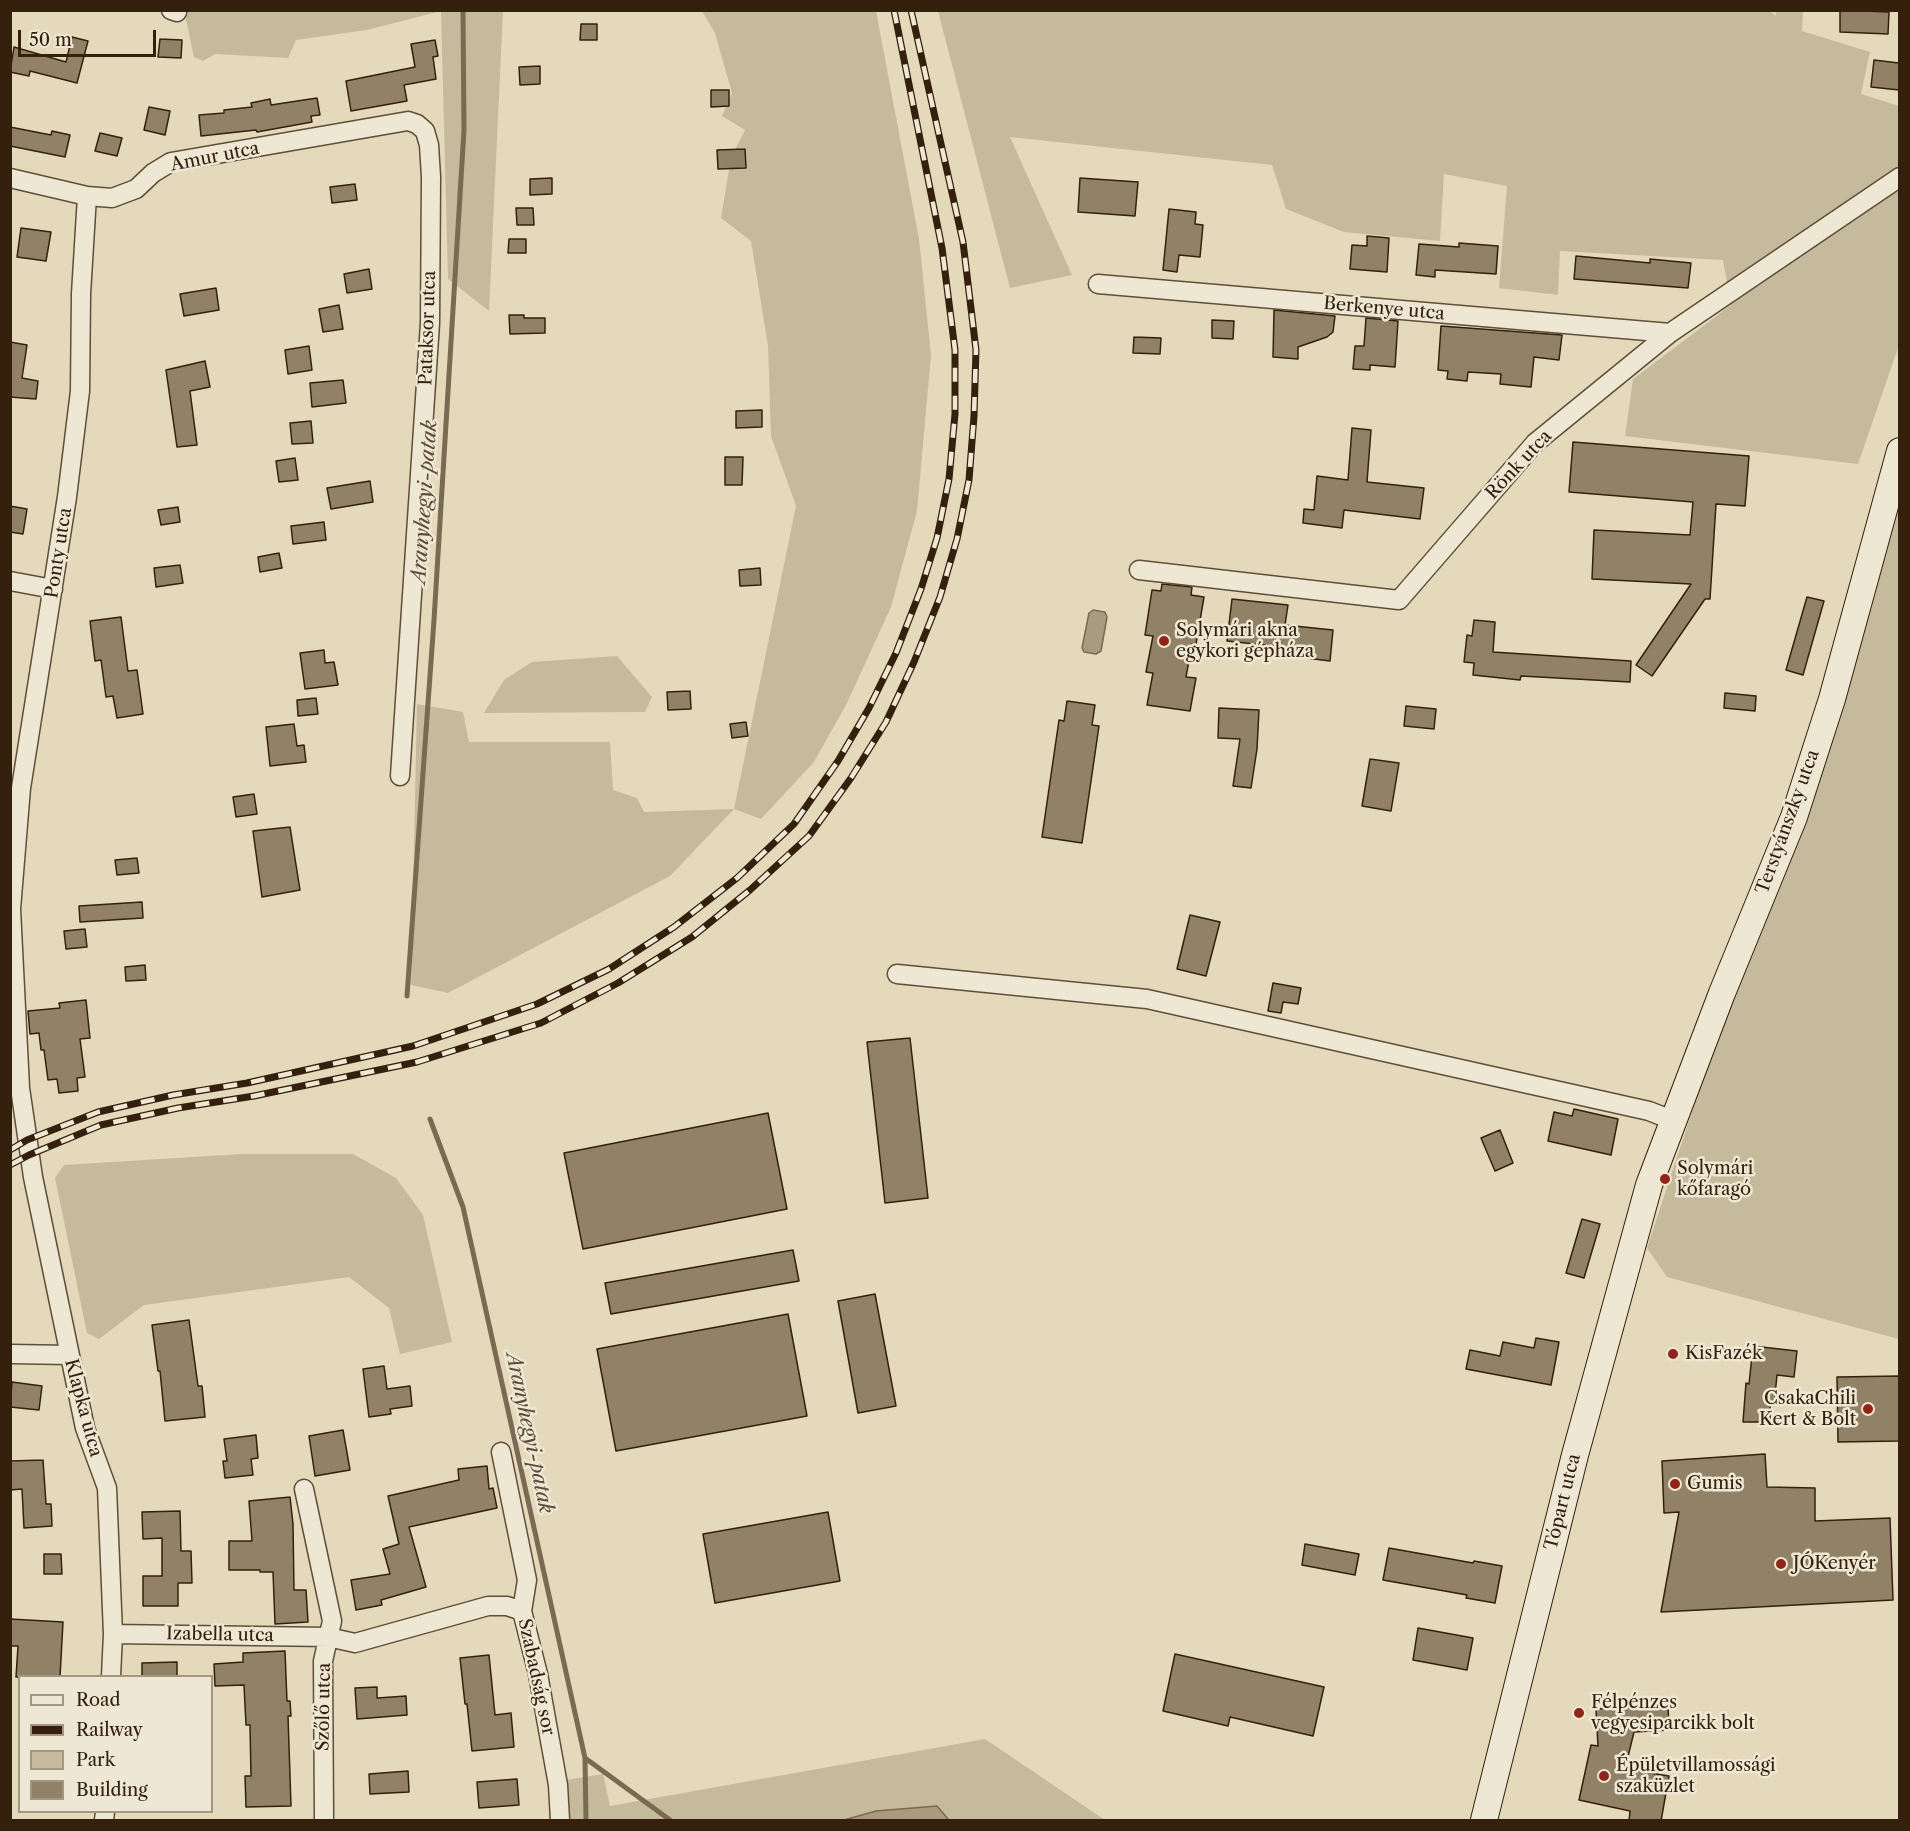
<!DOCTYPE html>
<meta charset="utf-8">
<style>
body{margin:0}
#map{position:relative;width:1910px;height:1831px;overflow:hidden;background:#e4dabb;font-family:"Libre Caslon Text",serif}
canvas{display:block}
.frame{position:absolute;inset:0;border:12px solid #34200c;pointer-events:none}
.legend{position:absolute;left:18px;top:1675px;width:195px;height:138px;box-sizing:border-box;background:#ede7d3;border:2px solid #a39783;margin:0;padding:8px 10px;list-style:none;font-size:18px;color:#34200c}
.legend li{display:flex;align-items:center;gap:12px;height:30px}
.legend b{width:30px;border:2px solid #a39783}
.scale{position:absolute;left:18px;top:30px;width:138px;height:27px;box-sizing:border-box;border:3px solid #34200c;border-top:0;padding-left:8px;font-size:18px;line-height:21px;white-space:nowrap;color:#34200c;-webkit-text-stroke:4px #ede7d3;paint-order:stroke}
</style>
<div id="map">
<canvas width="1910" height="1831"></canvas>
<div class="frame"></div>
<ul class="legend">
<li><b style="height:8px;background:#ede7d3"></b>Road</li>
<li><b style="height:8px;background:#34200c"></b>Railway</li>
<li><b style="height:16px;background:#c6ba9d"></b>Park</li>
<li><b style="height:16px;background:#908167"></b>Building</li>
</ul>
<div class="scale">50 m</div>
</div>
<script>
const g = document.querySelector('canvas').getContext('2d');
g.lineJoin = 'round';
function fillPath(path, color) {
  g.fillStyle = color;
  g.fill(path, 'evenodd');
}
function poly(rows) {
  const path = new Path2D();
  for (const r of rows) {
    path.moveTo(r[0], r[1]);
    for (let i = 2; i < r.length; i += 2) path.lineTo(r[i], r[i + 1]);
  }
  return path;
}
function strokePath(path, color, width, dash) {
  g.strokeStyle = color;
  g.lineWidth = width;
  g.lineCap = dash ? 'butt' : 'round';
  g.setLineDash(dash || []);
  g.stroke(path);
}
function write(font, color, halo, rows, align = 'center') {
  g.font = font + ' "Libre Caslon Text",serif';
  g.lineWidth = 5;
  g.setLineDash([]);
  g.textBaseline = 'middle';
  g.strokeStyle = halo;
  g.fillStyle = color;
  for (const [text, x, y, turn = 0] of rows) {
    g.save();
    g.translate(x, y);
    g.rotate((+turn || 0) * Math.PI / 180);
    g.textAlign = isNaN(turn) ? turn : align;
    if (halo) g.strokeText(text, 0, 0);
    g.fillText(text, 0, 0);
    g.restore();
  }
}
fillPath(poly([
 [1768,10,1776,16,1776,11,1803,11,1802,31,1870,52,1861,94,1899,106,1899,345,1858,464,1625,436,1633,379,1731,305,1723,260,1560,251,1558,295,1499,288,1507,186,1444,174,1440,241,1344,232,1286,209,1272,165,1010,137,1072,275,1010,288,938,11],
 [184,11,503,11,489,311,448,279,441,11,367,30,296,40,288,58,215,54,203,61,194,57],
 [702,11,876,11,919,239,931,355,917,511,891,607,846,705,814,762,761,819,734,809,670,876,448,993,411,985,417,704,463,712,469,742,610,742,613,790,637,798,644,812,734,809,796,506,771,436,768,346,751,241,721,218,731,158,745,130,722,116,732,93,715,33],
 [1899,484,1899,1339,1667,1277,1647,1248],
 [617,656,652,697,645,712,484,713,504,680,532,662],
 [241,1154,353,1154,396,1178,423,1215,452,1342,400,1354,389,1308,349,1277,144,1305,99,1339,87,1333,55,1178,64,1165],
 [985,1739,1105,1820,949,1820,937,1806,876,1811,844,1820,570,1820,566,1780,603,1774,610,1806]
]), '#c6ba9d');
const water = poly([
 [1093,610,1105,612,1107,617,1101,651,1096,654,1084,652,1082,648,1089,613,1093,610],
 [937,1806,949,1820,844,1820,876,1811,937,1806]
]);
fillPath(water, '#a89b80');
strokePath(water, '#7a6a52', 1.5);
strokePath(poly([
 [407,996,434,620,464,130,463,10],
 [430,1119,463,1207,585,1758,586,1820],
 [585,1758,670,1820]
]), '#7a6a52', 5);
const building = poly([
 [1840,10,1889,12,1888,34,1840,32,1840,10],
 [581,24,597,24,597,40,580,40,581,24],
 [72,37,88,41,77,83,30,71,29,76,10,72,14,47,66,62,72,37],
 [160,39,182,40,181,58,158,57,160,39],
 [435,40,438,56,433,57,436,79,404,85,407,101,351,111,346,81,415,67,411,44,435,40],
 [1874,60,1899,63,1899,90,1871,87,1874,60],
 [540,66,540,84,520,85,519,67,540,66],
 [711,90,729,90,729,106,711,107,711,90],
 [317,98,320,115,311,116,312,122,257,132,256,130,201,136,199,115,224,113,224,110,252,107,251,103,270,99,271,105,317,98],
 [149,107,170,111,165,135,144,130,149,107],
 [10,127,51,135,52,131,70,135,65,157,10,146,10,127],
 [100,133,122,138,117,156,95,151,100,133],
 [745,149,746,168,718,169,717,150,745,149],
 [552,178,552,194,530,195,530,179,552,178],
 [1080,178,1138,182,1135,216,1078,212,1080,178],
 [355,184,357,200,332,203,330,187,355,184],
 [516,208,533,208,534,225,517,225,516,208],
 [1169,209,1196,212,1195,224,1203,225,1200,257,1179,255,1177,272,1163,270,1169,209],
 [21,228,51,232,46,261,17,257,21,228],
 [1367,236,1389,238,1387,272,1350,269,1352,245,1367,246,1367,236],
 [509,239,526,239,526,253,508,253,509,239],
 [1459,243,1498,246,1496,274,1435,270,1435,277,1416,275,1419,244,1459,247,1459,243],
 [1576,256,1650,263,1650,259,1691,263,1688,288,1574,279,1576,256],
 [369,269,372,289,347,293,344,274,369,269],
 [216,288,219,310,184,316,180,294,216,288],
 [339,305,343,329,323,332,319,309,339,305],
 [1274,310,1335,316,1333,332,1327,337,1298,347,1298,359,1273,357,1274,310],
 [509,315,524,315,524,318,545,318,545,333,510,334,509,315],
 [1366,318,1398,321,1395,367,1370,365,1370,370,1353,369,1355,346,1364,346,1366,318],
 [1212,320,1234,321,1233,339,1212,338,1212,320],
 [1441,326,1562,335,1559,360,1534,357,1531,387,1500,384,1501,374,1468,372,1467,381,1447,379,1448,371,1438,370,1441,326],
 [1134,337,1161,338,1160,354,1133,353,1134,337],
 [10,342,27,345,22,378,38,381,36,399,10,397,10,342],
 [309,346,312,370,288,374,285,350,309,346],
 [205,361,210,387,190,391,197,445,177,447,166,370,205,361],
 [343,380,346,403,312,407,310,383,343,380],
 [762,410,762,427,736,428,736,411,762,410],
 [311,421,313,443,292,444,290,423,311,421],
 [1352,428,1371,430,1367,482,1424,488,1420,519,1344,510,1342,528,1303,523,1304,509,1314,510,1317,476,1348,480,1352,428],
 [1573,442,1749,456,1745,506,1716,504,1710,599,1705,599,1652,676,1636,665,1691,584,1592,579,1594,530,1690,535,1693,502,1569,492,1573,442],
 [725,457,743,457,742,485,725,485,725,457],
 [295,458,298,480,279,482,276,461,295,458],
 [370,481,373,502,331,509,327,488,370,481],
 [10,506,27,509,23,534,10,532,10,506],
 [178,507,180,522,161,525,158,510,178,507],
 [324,522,326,540,293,544,291,526,324,522],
 [279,553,282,568,260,572,258,557,279,553],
 [180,565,183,583,156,587,154,568,180,565],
 [760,568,761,585,740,586,739,570,760,568],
 [1162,584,1192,587,1191,595,1204,597,1196,644,1192,644,1186,677,1196,678,1190,711,1147,705,1153,673,1146,672,1153,636,1145,635,1152,590,1161,591,1162,584],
 [1807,597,1824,601,1803,675,1786,670,1807,597],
 [1232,599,1288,605,1285,625,1333,630,1330,661,1290,656,1291,648,1227,641,1232,599],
 [121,617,128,671,137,670,143,714,117,718,113,696,106,697,101,660,95,661,90,621,121,617],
 [1474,620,1495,622,1493,652,1631,661,1630,682,1521,676,1520,680,1473,675,1474,663,1464,662,1467,635,1472,636,1474,620],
 [324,650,325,663,334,662,338,685,305,689,300,653,324,650],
 [690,691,691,709,668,710,667,692,690,691],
 [1725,693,1756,696,1755,711,1724,708,1725,693],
 [316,698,318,714,298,716,297,700,316,698],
 [1067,701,1095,705,1092,725,1099,726,1082,843,1042,837,1059,720,1064,721,1067,701],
 [1406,706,1436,709,1434,729,1404,726,1406,706],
 [1219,708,1259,710,1257,749,1251,788,1233,786,1240,739,1218,738,1219,708],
 [746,722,748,736,732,738,730,724,746,722],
 [294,724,297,746,304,745,306,762,270,766,266,727,294,724],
 [1370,759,1399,763,1391,811,1362,806,1370,759],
 [254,794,257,814,236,817,233,797,254,794],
 [290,827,300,890,262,897,253,831,290,827],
 [137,858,139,873,117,875,115,860,137,858],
 [142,902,143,918,80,922,79,906,142,902],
 [1190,915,1220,922,1206,976,1177,969,1190,915],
 [85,929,87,947,66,949,64,931,85,929],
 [145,965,146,980,126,981,125,967,145,965],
 [1273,983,1301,988,1298,1004,1283,1002,1281,1013,1268,1011,1273,983],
 [86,1000,90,1038,80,1039,85,1077,77,1078,78,1091,59,1093,57,1079,48,1080,44,1050,41,1050,39,1033,30,1034,28,1011,60,1008,59,1003,86,1000],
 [910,1038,928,1198,885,1203,867,1042,910,1038],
 [1574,1109,1618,1119,1611,1155,1548,1141,1554,1112,1572,1116,1574,1109],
 [768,1113,787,1209,583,1249,564,1153,768,1113],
 [1500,1130,1513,1163,1495,1171,1481,1138,1500,1130],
 [1582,1219,1600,1224,1584,1278,1566,1273,1582,1219],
 [793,1250,799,1281,611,1314,605,1283,793,1250],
 [875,1294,896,1406,858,1413,838,1301,875,1294],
 [788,1314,807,1416,616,1451,597,1349,788,1314],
 [189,1320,198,1386,202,1386,205,1417,165,1421,160,1371,158,1371,152,1325,189,1320],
 [1536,1338,1559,1342,1551,1385,1466,1369,1470,1350,1500,1356,1503,1342,1534,1348,1536,1338],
 [1753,1346,1797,1351,1794,1377,1777,1375,1774,1405,1770,1404,1770,1422,1743,1422,1746,1383,1749,1384,1753,1346],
 [384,1366,387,1389,410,1386,412,1406,390,1409,391,1414,369,1417,363,1369,384,1366],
 [1899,1376,1899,1441,1838,1442,1837,1377,1899,1376],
 [12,1382,42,1386,39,1410,10,1407,12,1382],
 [343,1430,350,1470,315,1476,309,1436,343,1430],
 [256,1435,258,1458,251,1459,253,1475,225,1478,223,1461,227,1461,224,1439,256,1435],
 [1765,1454,1767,1487,1815,1488,1815,1521,1890,1518,1893,1600,1661,1612,1679,1512,1664,1513,1662,1461,1765,1454],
 [43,1460,46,1504,51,1504,52,1526,24,1528,22,1489,10,1490,10,1461,43,1460],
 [487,1466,489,1489,493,1488,497,1508,409,1527,426,1587,381,1600,382,1605,356,1610,351,1580,390,1574,383,1549,399,1544,388,1496,459,1480,458,1469,487,1466],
 [290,1497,293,1524,294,1590,306,1590,308,1622,275,1624,273,1572,260,1572,260,1570,229,1570,229,1541,252,1541,249,1501,290,1497],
 [180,1511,181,1551,191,1551,192,1583,178,1583,178,1606,143,1606,143,1576,162,1576,162,1538,143,1539,142,1512,180,1511],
 [828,1512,840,1581,715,1603,703,1534,828,1512],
 [1305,1544,1359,1554,1355,1575,1302,1565,1305,1544],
 [1389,1548,1473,1563,1474,1561,1502,1566,1495,1603,1466,1598,1467,1595,1383,1580,1389,1548],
 [44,1554,61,1554,62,1574,44,1574,44,1554],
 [10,1619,63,1622,60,1677,16,1677,18,1646,10,1646,10,1619],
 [1418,1628,1473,1638,1467,1670,1413,1660,1418,1628],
 [285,1651,287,1701,290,1701,291,1716,288,1716,291,1806,246,1807,245,1776,251,1776,250,1725,246,1725,244,1685,215,1686,214,1664,243,1662,243,1653,285,1651],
 [1175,1654,1324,1687,1313,1736,1230,1717,1228,1726,1163,1711,1175,1654],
 [489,1655,495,1715,511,1713,514,1747,472,1751,467,1704,465,1704,460,1658,489,1655],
 [177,1662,177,1677,142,1677,142,1663,177,1662],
 [377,1687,377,1698,406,1696,407,1715,357,1719,355,1688,377,1687],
 [1668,1705,1669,1730,1634,1732,1625,1769,1669,1776,1661,1821,1629,1821,1630,1811,1579,1800,1591,1745,1598,1746,1596,1709,1668,1705],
 [408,1771,409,1792,370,1794,369,1774,408,1771],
 [517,1779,519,1805,479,1808,477,1782,517,1779]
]);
fillPath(building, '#908167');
strokePath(building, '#34200c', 1.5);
const minor = poly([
 [171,10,177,12],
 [10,178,87,196,112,198,136,189,153,173,171,162,408,121,417,124,425,131,429,145,431,177,430,323,400,776],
 [87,196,81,294,80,391,67,497,21,788,11,909,20,1088,33,1177,85,1428,107,1488,113,1634,111,1676],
 [1098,284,1670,333],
 [1139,570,1399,600,1535,443,1670,333,1900,177],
 [10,581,53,589],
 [897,974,1147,999,1649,1111,1672,1120],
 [10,1354,69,1355],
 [501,1452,527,1580,522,1611,538,1674,558,1785,560,1820],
 [304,1489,332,1621,323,1661,324,1820],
 [113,1634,328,1637,355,1643,488,1606,507,1606,522,1611],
 [104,1820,105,1812]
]);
const secondary = poly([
 [1484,1820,1575,1455,1649,1185,1722,993,1794,817,1832,699,1900,451]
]);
strokePath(minor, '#604e38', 21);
strokePath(secondary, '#34200c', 28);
strokePath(minor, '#ede7d3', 18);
strokePath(secondary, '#ede7d3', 26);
const rail = poly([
 [10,1150,27,1140,98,1112,173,1095,247,1083,413,1046,537,1004,609,969,674,927,737,878,794,824,838,761,869,708,896,653,921,589,937,538,949,479,955,414,955,350,942,248,894,10],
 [10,1165,29,1155,101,1125,178,1108,254,1096,417,1062,541,1023,618,983,692,937,750,890,809,836,851,778,886,722,914,662,940,597,957,539,969,480,974,416,976,350,963,242,911,10]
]);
strokePath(rail, '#34200c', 7);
strokePath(rail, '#ede7d3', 4.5, [14]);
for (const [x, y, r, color] of [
 [1164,641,6,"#8f2418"],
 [1665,1179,6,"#8f2418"],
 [1673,1354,6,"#8f2418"],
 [1868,1409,6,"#8f2418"],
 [1675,1484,6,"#8f2418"],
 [1781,1564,6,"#8f2418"],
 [1579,1713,6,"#8f2418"],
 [1604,1776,6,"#8f2418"]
]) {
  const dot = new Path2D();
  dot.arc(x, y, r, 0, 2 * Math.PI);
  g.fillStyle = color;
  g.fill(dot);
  strokePath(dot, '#ede7d3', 2);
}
write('18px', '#34200c', '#ede7d3', [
 ["Amur utca",215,157,-11],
 ["Berkenye utca",1384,309,5],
 ["Pataksor utca",428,328,-88],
 ["Rönk utca",1519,465,-47],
 ["Ponty utca",59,553,-81],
 ["Terstyánszky utca",1788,822,-70],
 ["Klapka utca",83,1408,75],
 ["Tópart utca",1563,1502,-76],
 ["Izabella utca",220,1635,1],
 ["Szabadság sor",536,1677,78],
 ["Szőlő utca",324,1707,-89]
]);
write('18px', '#34200c', '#ede7d3', [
 ["Solymári akna",1176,631],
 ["egykori gépháza",1176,652],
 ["Solymári",1677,1169],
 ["kőfaragó",1677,1190],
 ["KisFazék",1685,1354],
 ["CsakaChili",1856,1399,"right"],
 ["Kert & Bolt",1856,1420,"right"],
 ["Gumis",1687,1484],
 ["JÓKenyér",1793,1564],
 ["Félpénzes",1591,1703],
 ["vegyesiparcikk bolt",1591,1724],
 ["Épületvillamossági",1616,1766],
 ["szaküzlet",1616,1787]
], 'left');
write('italic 20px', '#5d4b35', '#ede7d3', [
 ["Aranyhegyi-patak",425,502,-86],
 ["Aranyhegyi-patak",529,1433,78]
]);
</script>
